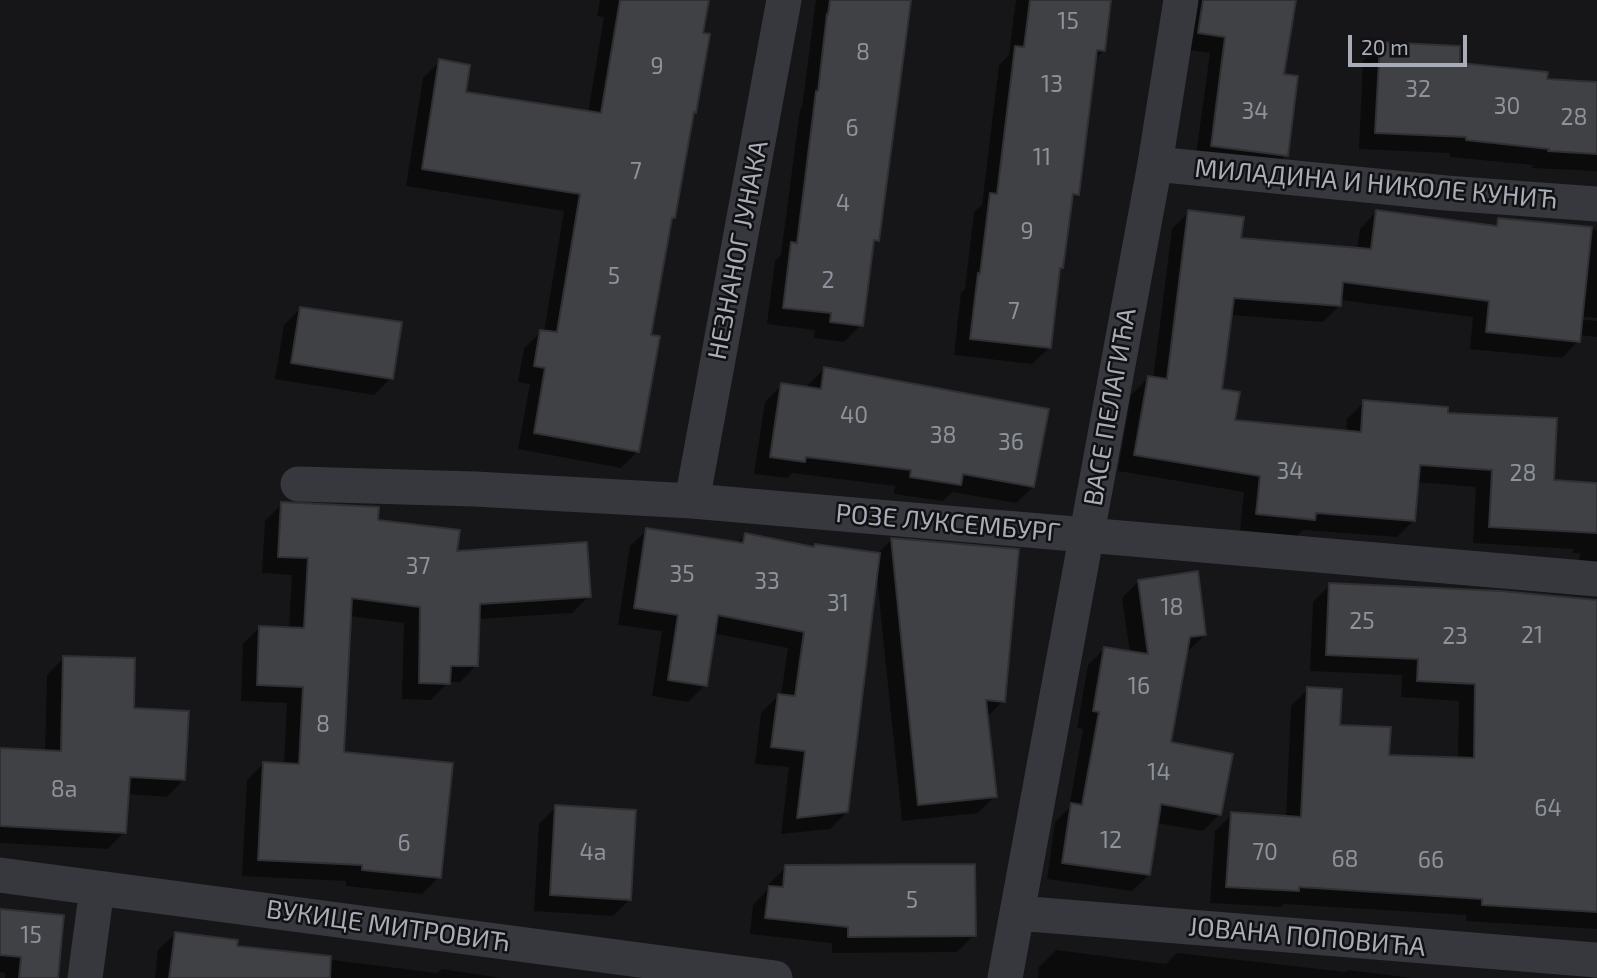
<!DOCTYPE html>
<meta charset="utf-8">
<style>
body{margin:0}
#map{position:relative;width:1597px;height:978px;overflow:hidden;background:#161618;font-family:"Exo 2",sans-serif}
canvas{display:block}
.scale{position:absolute;left:1348px;top:35px;width:119px;height:32px;box-sizing:border-box;border:4px solid #a8adb8;border-top:0;padding-left:9px;font-size:21px;line-height:24px;white-space:nowrap;color:#a8adb8;-webkit-text-stroke:5px #111113;paint-order:stroke}
</style>
<div id="map">
<canvas width="1597" height="978"></canvas>
<div class="scale">20 m</div>
</div>
<script>
const g = document.querySelector('canvas').getContext('2d');
g.lineJoin = 'round';
function fillPath(path, color) {
  g.fillStyle = color;
  g.fill(path, 'evenodd');
}
function poly(rows) {
  const path = new Path2D();
  for (const r of rows) {
    path.moveTo(r[0], r[1]);
    for (let i = 2; i < r.length; i += 2) path.lineTo(r[i], r[i + 1]);
  }
  return path;
}
function strokePath(path, color, width, dash) {
  g.strokeStyle = color;
  g.lineWidth = width;
  g.lineCap = dash ? 'butt' : 'round';
  g.setLineDash(dash || []);
  g.stroke(path);
}
function write(font, color, halo, rows, align = 'center') {
  g.font = font + ' "Exo 2",sans-serif';
  g.lineWidth = 5;
  g.setLineDash([]);
  g.textBaseline = 'middle';
  g.strokeStyle = halo;
  g.fillStyle = color;
  for (const [text, x, y, turn = 0] of rows) {
    g.save();
    g.translate(x, y);
    g.rotate((+turn || 0) * Math.PI / 180);
    g.textAlign = isNaN(turn) ? turn : align;
    if (halo) g.strokeText(text, 0, 0);
    g.fillText(text, 0, 0);
    g.restore();
  }
}
fillPath(poly([
 [600,0,707,0,701,35,695,112,691,115,673,217,669,221,649,336,638,451,621,468,518,449,530,384,518,382,524,348,541,332,544,332,564,211,406,186,423,78,440,61,464,93,588,113,604,17,597,16],
 [816,0,911,0,878,240,871,246,861,325,844,342,814,338,815,330,767,324,775,261,781,255,800,109,802,108],
 [1016,0,1110,0,1104,50,1094,60,1077,194,1070,201,1062,267,1058,272,1049,348,1032,364,954,355,961,292,965,289,974,212,982,205,999,65,1009,55],
 [1191,0,1294,0,1282,76,1286,155,1270,172,1195,162,1210,53,1182,49],
 [1380,44,1458,65,1545,80,1597,84,1597,171,1532,168,1533,165,1450,157,1450,153,1359,149,1363,61],
 [1189,212,1239,239,1357,249,1360,229,1376,212,1492,227,1499,220,1597,230,1597,318,1574,316,1574,319,1597,321,1597,337,1579,335,1578,341,1562,358,1470,349,1473,317,1340,300,1339,306,1323,322,1230,315,1220,390,1233,422,1346,433,1347,419,1364,402,1446,415,1552,482,1597,485,1597,585,1578,575,1580,553,1573,553,1573,549,1473,543,1476,487,1417,482,1414,520,1397,537,1303,530,1297,536,1240,530,1244,492,1118,471,1131,395,1148,378,1153,379,1172,229],
 [301,308,391,378,374,395,275,379,284,325],
 [824,369,1033,487,1016,503,952,492,943,501,894,494,895,486,792,473,787,478,754,474,765,402,782,385,807,389,808,385],
 [282,504,377,521,455,553,589,596,572,613,478,619,477,665,460,682,448,682,431,700,402,699,404,623,349,616,342,753,439,877,422,894,346,886,346,881,242,876,247,780,264,763,284,765,287,703,241,701,243,644,260,627,289,629,292,575,262,573,265,521],
 [647,530,737,543,745,535,813,549,877,554,891,540,1003,701,986,718,995,796,978,813,902,821,877,578,875,578,847,812,830,829,781,834,789,767,755,764,761,713,778,696,781,696,788,648,713,633,705,685,688,702,652,696,662,631,618,625,630,546],
 [1139,581,1205,635,1188,651,1186,652,1169,744,1220,814,1203,831,1157,823,1149,875,1132,891,1047,879,1055,822,1069,808,1083,729,1077,728,1088,665,1105,648,1130,653,1122,598],
 [1330,585,1597,600,1597,929,1466,921,1466,915,1284,904,1281,907,1210,903,1215,831,1232,814,1286,818,1291,706,1308,689,1338,726,1388,757,1458,759,1459,701,1401,697,1402,675,1310,671,1313,602],
 [64,658,132,710,183,780,167,797,127,794,124,832,108,849,0,843,0,750,45,752,47,675],
 [556,807,630,899,613,916,534,911,539,824],
 [786,867,974,935,957,952,832,953,832,943,750,934,753,905,768,889,769,884],
 [0,910,56,978,5,978,5,973,0,972],
 [175,934,235,948,332,957,332,960,437,973,442,969,502,978,155,978,158,950],
 [1056,950,1166,964,1177,953,1346,972,1348,970,1413,978,1038,978,1039,967]
]), '#0007');
const building = poly([
 [620,0,709,0,703,33,710,34,696,113,694,112,675,218,672,218,651,335,660,336,639,452,534,433,545,368,534,366,540,330,557,332,580,194,422,169,439,59,470,65,466,92,601,113,620,0],
 [830,0,911,0,879,241,874,240,863,326,830,322,831,313,783,308,791,242,797,243,816,91,818,91,827,14,828,15,830,0],
 [1030,0,1111,0,1105,51,1097,50,1079,195,1073,194,1063,268,1060,268,1051,348,970,339,978,273,980,274,990,193,997,194,1015,46,1024,47,1030,0],
 [1203,0,1296,0,1284,74,1298,76,1288,156,1211,146,1225,37,1198,33,1203,0],
 [1380,42,1460,46,1460,63,1548,72,1547,79,1597,82,1597,154,1548,151,1549,149,1466,140,1466,137,1375,133,1380,42],
 [1188,210,1244,217,1241,238,1371,249,1376,210,1497,226,1498,218,1592,227,1580,342,1486,332,1489,301,1343,282,1341,306,1234,298,1222,389,1240,392,1235,420,1361,432,1363,400,1448,407,1448,413,1557,418,1554,480,1597,483,1597,533,1489,527,1492,470,1420,465,1415,521,1316,513,1315,520,1256,514,1260,476,1134,455,1148,376,1167,379,1188,210],
 [300,307,402,322,393,379,291,363,300,307],
 [824,367,1049,409,1034,487,963,474,961,485,910,477,911,470,806,457,805,462,770,457,781,383,821,389,824,367],
 [281,502,379,507,378,520,460,530,457,551,587,542,591,597,480,604,478,666,451,666,450,684,419,683,420,607,352,598,344,752,453,763,441,878,362,870,362,865,258,860,263,762,299,764,303,687,257,685,259,626,304,628,308,558,278,557,281,502],
 [646,528,743,543,745,533,814,547,815,544,880,553,848,812,797,818,805,751,771,747,778,694,795,696,804,632,718,615,707,686,668,680,678,615,634,608,646,528],
 [891,538,1019,549,1005,702,986,700,997,797,918,805,891,538],
 [1198,571,1206,635,1190,637,1171,742,1233,754,1221,815,1161,804,1150,875,1062,863,1071,803,1082,805,1099,712,1093,711,1104,647,1148,654,1138,580,1198,571],
 [1329,583,1501,591,1597,600,1597,912,1482,905,1482,899,1299,887,1299,891,1226,887,1231,812,1301,817,1307,687,1342,689,1340,725,1391,727,1389,755,1474,758,1475,684,1417,681,1418,659,1326,655,1329,583],
 [63,656,135,658,134,708,189,711,185,780,130,777,126,833,0,826,0,748,61,751,63,656],
 [555,805,636,810,631,900,550,895,555,805],
 [975,864,976,936,848,937,848,927,765,918,769,886,783,887,785,865,975,864],
 [0,909,64,915,58,978,19,978,21,957,0,955,0,909],
 [175,932,238,940,237,946,331,956,330,978,169,978,175,932]
]);
fillPath(building, '#404145');
strokePath(building, '#303034', 2);
strokePath(poly([
 [1155,164,1446,193,1597,204],
 [298,484,475,489,692,501,1597,579],
 [692,501,784,0],
 [0,875,775,978],
 [1017,913,1597,960],
 [85,978,97,888],
 [1005,978,1155,164,1181,0]
]), '#37383d', 35);
write('23px', '#8e929b', null, [
 ["15",1068,21],
 ["8",863,52],
 ["9",657,66],
 ["13",1052,84],
 ["32",1418,89],
 ["30",1507,106],
 ["34",1255,111],
 ["28",1574,117],
 ["6",852,128],
 ["11",1042,157],
 ["7",636,171],
 ["4",843,203],
 ["9",1027,231],
 ["5",614,276],
 ["2",828,280],
 ["7",1014,311],
 ["40",854,415],
 ["38",943,435],
 ["36",1011,442],
 ["34",1290,471],
 ["28",1523,473],
 ["37",418,566],
 ["35",682,574],
 ["33",767,581],
 ["31",838,603],
 ["18",1172,607],
 ["25",1362,621],
 ["21",1532,635],
 ["23",1455,636],
 ["16",1139,686],
 ["8",323,724],
 ["14",1159,772],
 ["8a",64,789],
 ["64",1548,808],
 ["12",1111,840],
 ["6",404,843],
 ["4a",593,852],
 ["70",1265,852],
 ["68",1345,859],
 ["66",1431,860],
 ["5",912,900],
 ["15",31,935]
]);
write('26px', '#a8adb8', '#111113', [
 ["МИЛАДИНА И НИКОЛЕ КУНИЋ",1376,184,5],
 ["НЕЗНАНОГ ЈУНАКА",738,250,-79],
 ["ВАСЕ ПЕЛАГИЋА",1110,407,-80],
 ["РОЗЕ ЛУКСЕМБУРГ",948,523,5],
 ["ВУКИЦЕ МИТРОВИЋ",388,926,8],
 ["ЈОВАНА ПОПОВИЋА",1307,937,5]
]);
</script>
